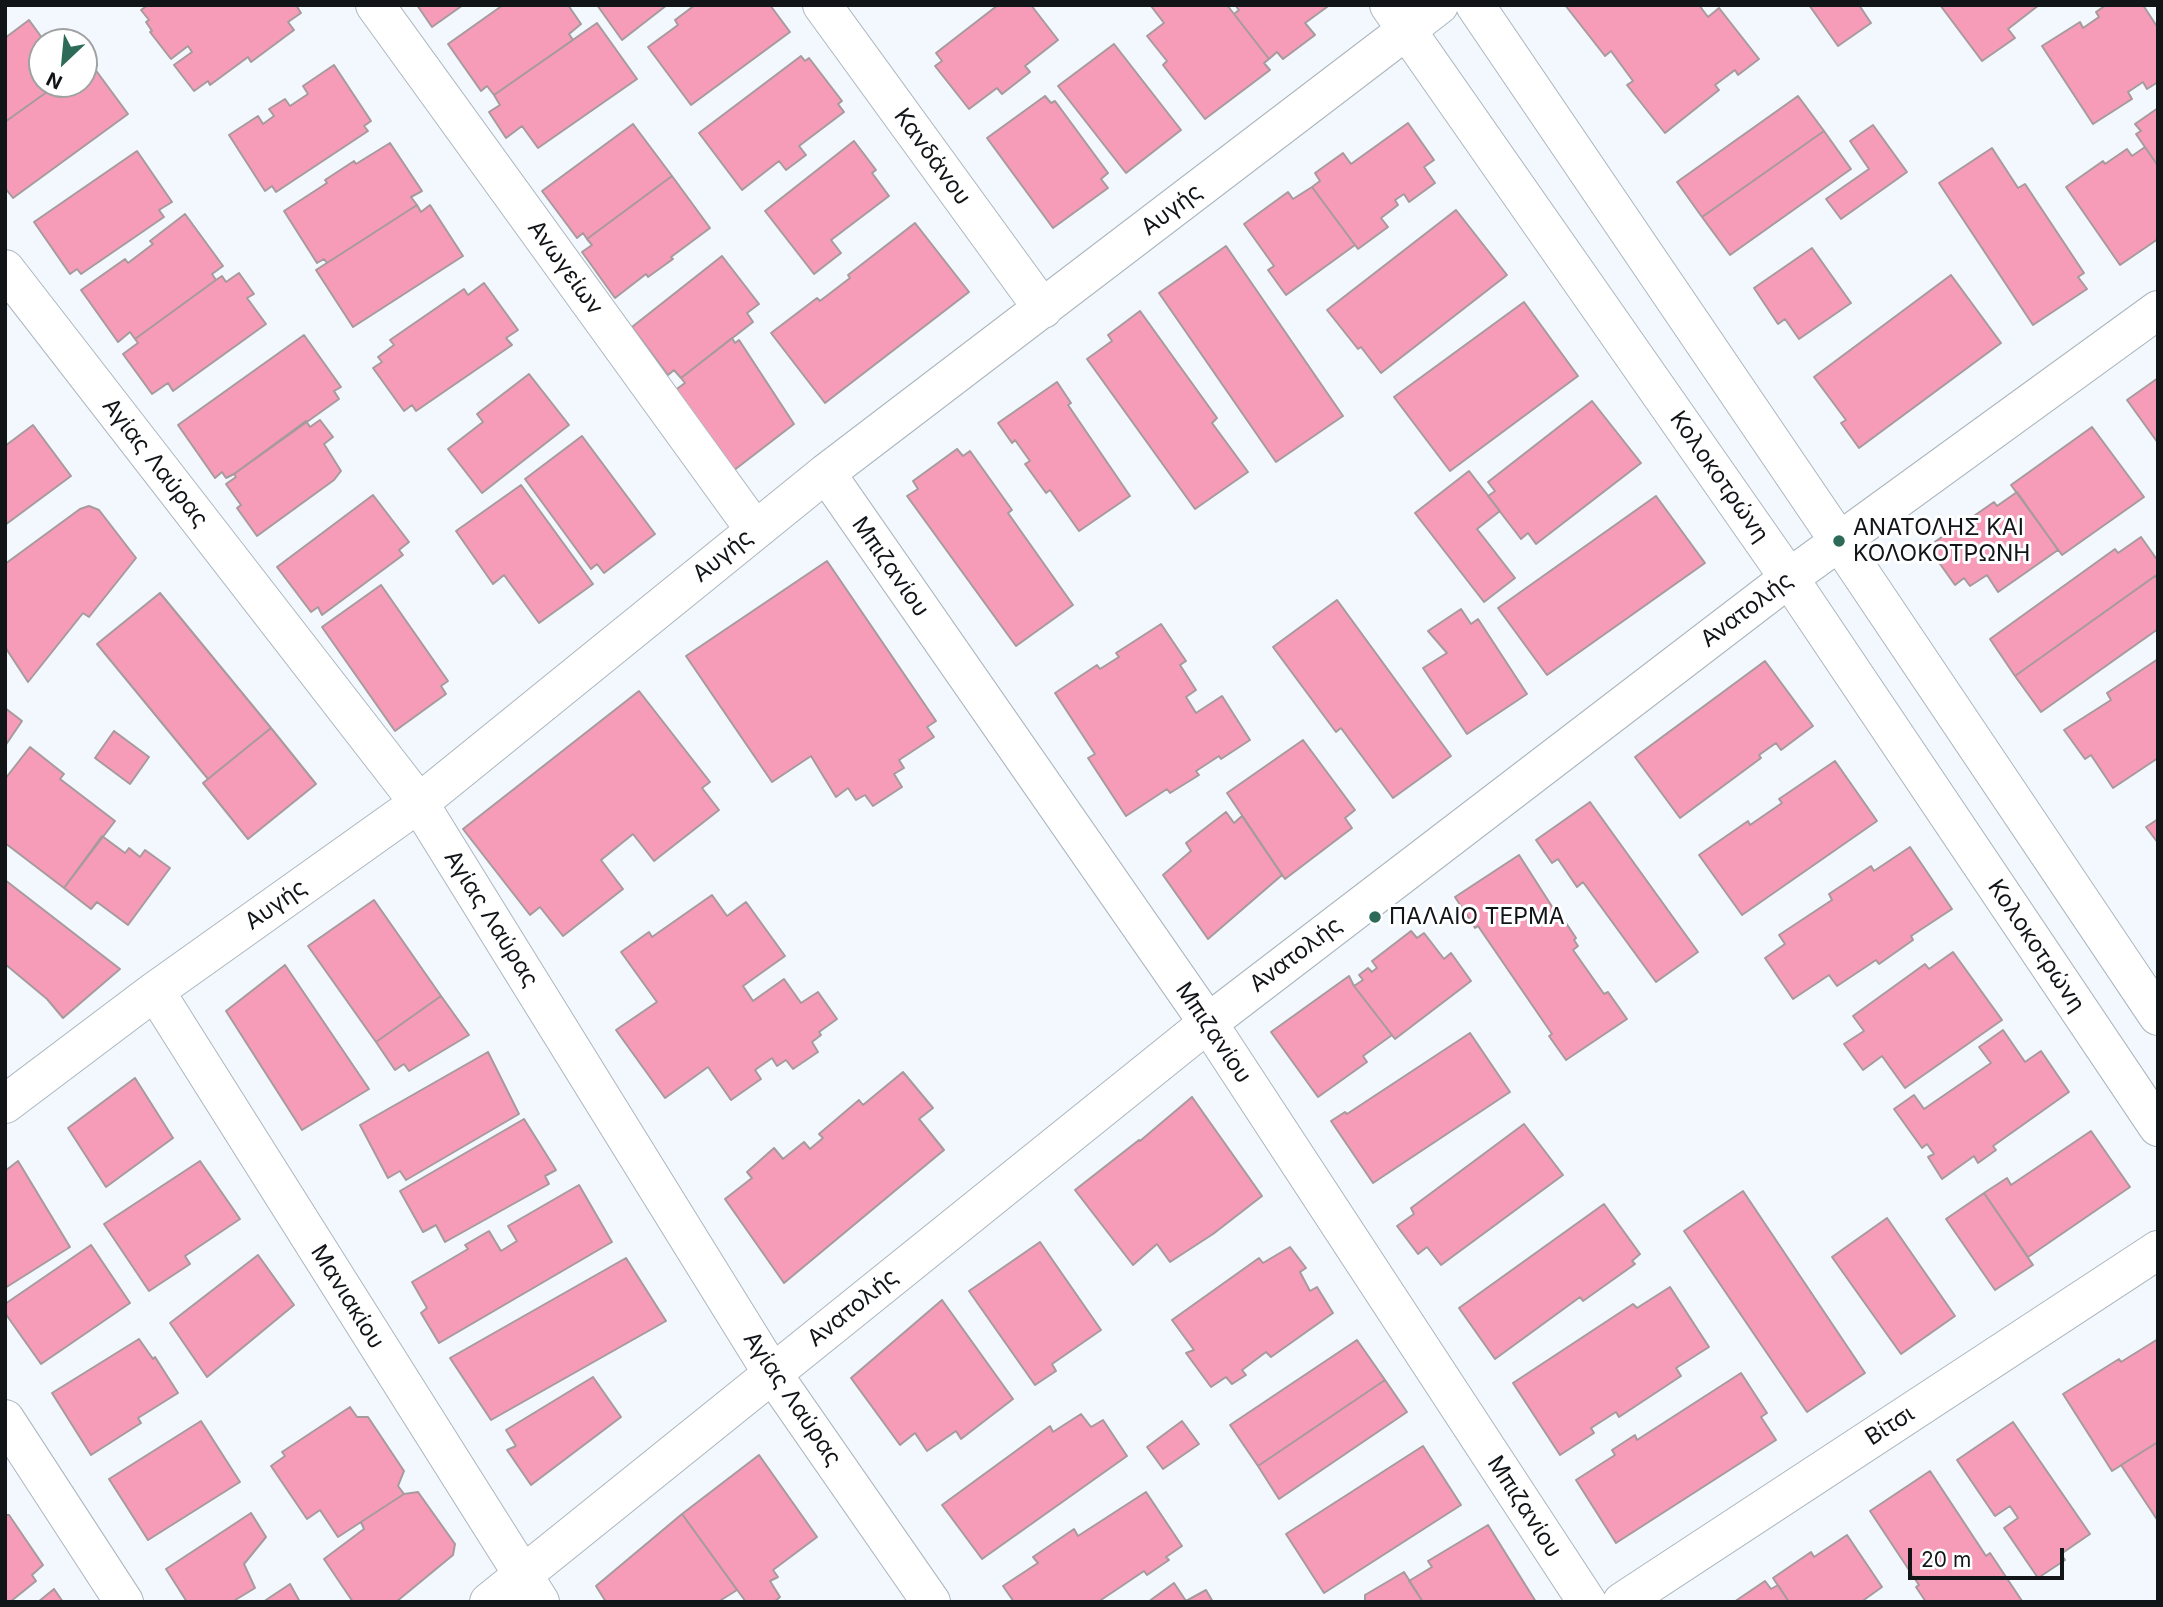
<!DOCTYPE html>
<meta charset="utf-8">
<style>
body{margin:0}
#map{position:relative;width:2163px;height:1607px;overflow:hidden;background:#f2f8fd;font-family:Inter,sans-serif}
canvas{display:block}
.frame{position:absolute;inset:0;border:7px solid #121518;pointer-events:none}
.north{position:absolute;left:28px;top:28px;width:70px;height:70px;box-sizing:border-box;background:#fff;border:2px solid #a0a1a3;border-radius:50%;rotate:206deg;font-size:19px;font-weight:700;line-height:28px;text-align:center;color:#121518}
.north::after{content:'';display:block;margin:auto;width:24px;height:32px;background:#2d6b58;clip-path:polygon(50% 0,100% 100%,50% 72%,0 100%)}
.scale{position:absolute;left:1908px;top:1548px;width:156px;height:32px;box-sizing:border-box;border:4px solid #121518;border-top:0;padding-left:9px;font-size:21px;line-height:24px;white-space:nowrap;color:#121518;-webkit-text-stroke:5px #fff;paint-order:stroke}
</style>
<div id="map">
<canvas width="2163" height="1607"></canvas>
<div class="frame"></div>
<div class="north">N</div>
<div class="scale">20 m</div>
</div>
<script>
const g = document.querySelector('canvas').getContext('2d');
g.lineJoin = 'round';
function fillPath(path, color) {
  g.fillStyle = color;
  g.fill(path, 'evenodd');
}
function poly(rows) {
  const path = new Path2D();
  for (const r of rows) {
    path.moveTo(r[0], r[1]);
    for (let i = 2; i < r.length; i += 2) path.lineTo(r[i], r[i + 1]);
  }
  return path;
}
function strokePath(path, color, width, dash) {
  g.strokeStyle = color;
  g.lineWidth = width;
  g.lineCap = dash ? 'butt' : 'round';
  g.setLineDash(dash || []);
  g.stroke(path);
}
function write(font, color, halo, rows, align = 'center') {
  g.font = font + ' Inter,sans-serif';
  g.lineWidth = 6;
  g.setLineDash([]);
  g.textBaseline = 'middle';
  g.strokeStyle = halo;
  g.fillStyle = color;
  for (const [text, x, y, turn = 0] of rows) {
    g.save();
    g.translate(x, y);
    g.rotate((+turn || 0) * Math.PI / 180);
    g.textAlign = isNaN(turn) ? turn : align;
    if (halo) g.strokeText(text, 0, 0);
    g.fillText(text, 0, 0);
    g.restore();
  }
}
const building = poly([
 [148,5,296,5,301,13,288,22,294,30,251,62,248,57,210,85,208,81,194,91,174,65,192,52,188,46,171,59,150,32,152,31,146,22,149,20,141,10,148,5],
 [417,5,463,5,432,27,417,5],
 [503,5,568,5,581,24,569,34,573,40,494,95,487,86,481,91,448,44,503,5],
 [597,5,667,5,622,40,597,5],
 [695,5,770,5,790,32,691,105,648,47,678,25,675,20,695,5],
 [998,5,1031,5,1058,40,1025,66,1030,72,1002,94,997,88,969,109,935,66,942,61,936,53,998,5],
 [1227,5,1269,59,1264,63,1270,70,1205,119,1163,65,1167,61,1147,36,1164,23,1151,6,1227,5],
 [1235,5,1325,5,1327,7,1305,23,1315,35,1283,59,1277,52,1269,59,1234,14,1239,10,1235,5],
 [1565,5,1699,5,1708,17,1719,8,1759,59,1738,75,1735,70,1715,85,1719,90,1665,133,1627,85,1633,81,1611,51,1605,56,1565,5],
 [1809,5,1859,5,1871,23,1838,46,1809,5],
 [1940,5,2039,5,2008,29,2015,38,1982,61,1940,5],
 [2106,5,2143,5,2158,28,2158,82,2147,89,2143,82,2128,92,2132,99,2093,124,2042,46,2080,22,2083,28,2099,17,2096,12,2106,5],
 [29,20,45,42,42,42,42,84,58,84,5,122,5,38,29,20],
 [597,23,637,79,538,148,522,126,506,138,489,112,500,105,494,95,597,23],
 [1114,44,1181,130,1126,173,1058,86,1114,44],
 [801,56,805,61,809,58,842,101,838,104,844,112,799,146,806,155,786,170,779,161,742,190,699,133,801,56],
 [89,61,128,114,13,198,5,188,5,122,58,84,84,84,84,65,89,61],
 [334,65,371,121,364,126,368,131,276,192,272,186,265,191,229,135,258,116,263,124,274,116,269,109,285,99,290,106,308,94,303,86,334,65],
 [1045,96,1051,103,1055,101,1108,173,1101,179,1108,188,1053,228,987,138,1045,96],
 [1798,96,1824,131,1702,217,1677,182,1798,96],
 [2158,108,2158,166,2136,134,2141,131,2135,124,2158,108],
 [1408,123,1434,160,1424,167,1435,183,1409,202,1404,194,1395,200,1398,205,1381,218,1388,227,1358,249,1312,187,1320,181,1315,173,1343,153,1351,164,1408,123],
 [633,124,672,176,587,239,583,233,577,238,542,191,633,124],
 [1873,125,1907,172,1841,219,1826,199,1869,169,1850,141,1873,125],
 [1824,131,1851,169,1730,255,1702,217,1824,131],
 [854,141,876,170,872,173,889,196,831,240,841,253,814,274,765,211,854,141],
 [390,143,422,191,411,197,417,205,327,263,324,259,317,263,284,211,327,183,325,180,354,161,356,164,390,143],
 [2145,147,2158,166,2158,239,2120,265,2066,187,2103,161,2105,164,2127,149,2132,156,2145,147],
 [1992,148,2018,188,2025,184,2084,273,2078,277,2087,289,2033,325,1939,183,1992,148],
 [137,151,172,202,159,210,164,217,81,274,77,269,70,274,34,222,137,151],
 [672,176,710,228,671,257,673,259,648,277,646,274,615,298,582,252,592,245,587,239,672,176],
 [1312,187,1355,245,1286,295,1268,270,1274,266,1244,224,1288,192,1293,199,1312,187],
 [417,205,421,212,430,205,463,256,353,327,316,270,417,205],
 [1456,210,1507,275,1381,373,1361,347,1358,349,1327,310,1456,210],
 [185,214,223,266,212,274,216,280,135,339,130,332,118,342,81,290,125,259,128,263,153,244,150,241,185,214],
 [915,223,969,292,825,403,771,333,817,298,820,301,850,278,848,275,915,223],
 [1226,246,1343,416,1276,462,1159,293,1226,246],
 [1812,248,1851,303,1799,339,1785,319,1778,324,1754,288,1812,248],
 [722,256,759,304,747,313,753,322,681,378,674,370,668,375,632,327,722,256],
 [239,273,254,294,247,298,266,324,173,391,168,383,152,394,123,354,138,343,135,339,216,280,222,276,226,282,239,273],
 [1951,275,2001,343,1859,448,1841,423,1846,420,1814,377,1951,275],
 [484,283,518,330,506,338,512,345,416,411,412,405,404,411,373,368,382,362,378,357,394,345,390,340,464,289,468,295,484,283],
 [1524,302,1578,376,1450,471,1394,397,1524,302],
 [1140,311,1217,418,1212,423,1248,472,1195,509,1087,359,1112,341,1108,335,1140,311],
 [304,335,341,387,334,391,339,399,234,474,226,478,222,472,215,478,178,425,304,335],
 [732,338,735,343,739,340,794,424,733,471,674,391,685,383,681,378,732,338],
 [529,374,569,425,482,493,448,449,483,422,477,414,529,374],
 [2158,378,2158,443,2127,400,2158,378],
 [1057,382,1071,403,1068,405,1130,496,1079,531,1050,490,1046,493,1025,464,1030,461,1015,440,1012,443,998,423,1057,382],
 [1592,401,1641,463,1536,544,1528,533,1521,539,1488,496,1495,491,1488,482,1592,401],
 [320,420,333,437,324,444,341,471,334,480,257,536,237,508,241,505,226,484,236,477,234,474,306,421,310,427,320,420],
 [33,425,71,476,5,525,5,446,33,425],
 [2092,427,2144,497,2062,555,2011,485,2092,427],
 [582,436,655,534,604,573,597,564,591,569,525,479,582,436],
 [957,449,963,456,970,451,1012,510,1008,513,1073,605,1016,646,907,496,918,489,913,481,957,449],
 [1469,471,1500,511,1477,529,1515,578,1484,602,1415,513,1469,471],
 [521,485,593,584,539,623,504,575,493,584,456,531,521,485],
 [2017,492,2058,550,1998,592,1987,575,1970,586,1964,578,1955,585,1928,547,1957,526,1963,534,1972,527,1968,520,1994,502,1997,506,2017,492],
 [373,495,409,542,399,550,403,555,322,615,318,607,311,612,277,567,373,495],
 [1656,496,1705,563,1547,675,1498,608,1656,496],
 [89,506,99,510,136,558,89,617,83,613,28,682,5,647,5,564,80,509,89,506],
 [2141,537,2158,561,2158,574,2015,676,1990,639,2115,549,2118,553,2141,537],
 [827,561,936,721,927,727,934,737,899,760,904,768,894,774,902,787,873,806,865,795,856,800,848,788,836,797,811,756,772,782,686,656,827,561],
 [2155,576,2158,579,2158,629,2041,712,2015,676,2155,576],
 [381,585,448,681,441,686,446,694,395,731,322,627,381,585],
 [160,593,271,728,208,779,97,644,160,593],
 [1337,600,1451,756,1393,798,1341,728,1336,732,1273,647,1337,600],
 [1461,609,1471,624,1478,619,1527,694,1467,734,1423,668,1447,653,1428,631,1461,609],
 [1161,624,1186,661,1180,665,1196,690,1186,697,1196,713,1222,696,1250,740,1221,759,1219,756,1196,771,1199,775,1170,793,1167,789,1126,816,1088,758,1095,754,1055,693,1097,665,1100,669,1119,657,1116,653,1161,624],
 [2158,659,2158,758,2113,788,2091,755,2085,759,2064,730,2111,700,2107,693,2158,659],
 [1765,661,1813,726,1781,750,1776,743,1759,755,1761,758,1680,818,1635,757,1765,661],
 [639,691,710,782,702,788,719,810,654,861,633,834,601,860,623,889,563,936,540,907,530,915,463,829,639,691],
 [5,708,22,721,5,746,5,708],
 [271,728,316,784,248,839,203,783,271,728],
 [114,731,149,757,130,784,95,758,114,731],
 [1303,740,1355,810,1345,818,1352,828,1285,879,1227,793,1303,740],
 [30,747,64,774,60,779,115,821,64,888,5,843,5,779,30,747],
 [1835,761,1877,821,1742,915,1699,855,1748,821,1750,825,1782,803,1779,799,1835,761],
 [1590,802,1698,952,1656,982,1583,882,1577,887,1558,859,1552,863,1536,840,1590,802],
 [1226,812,1234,823,1242,816,1282,875,1208,939,1163,875,1191,851,1186,843,1226,812],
 [2158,819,2158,843,2146,827,2158,819],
 [102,836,125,853,129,848,140,857,145,850,170,868,128,925,97,902,91,909,64,888,102,836],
 [1910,847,1952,909,1911,936,1913,940,1879,964,1876,960,1837,986,1829,975,1793,999,1765,958,1785,944,1779,935,1832,900,1829,894,1871,866,1874,871,1910,847],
 [1519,855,1560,919,1562,917,1576,938,1574,940,1578,946,1573,950,1604,994,1608,992,1627,1019,1566,1060,1549,1036,1552,1034,1478,926,1475,928,1455,897,1519,855],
 [5,880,120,969,63,1018,47,999,5,964,5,880],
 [712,895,727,916,746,902,785,956,743,986,753,1001,784,979,801,1003,818,992,837,1019,819,1032,821,1035,812,1042,818,1052,793,1069,786,1060,777,1066,772,1058,755,1070,761,1079,731,1100,708,1067,665,1098,616,1030,657,1002,621,952,649,932,652,937,712,895],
 [374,900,441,996,376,1042,308,946,374,900],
 [1411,931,1417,938,1424,933,1444,959,1451,953,1471,981,1395,1039,1354,986,1363,980,1359,975,1368,968,1372,972,1377,968,1372,961,1411,931],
 [1953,952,2002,1020,1905,1088,1882,1056,1863,1070,1844,1044,1864,1031,1853,1016,1925,964,1929,969,1953,952],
 [285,965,369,1089,302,1130,226,1011,285,965],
 [1349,976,1354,986,1392,1035,1363,1056,1367,1062,1318,1097,1271,1032,1349,976],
 [441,996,469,1035,409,1071,404,1064,395,1070,376,1042,441,996],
 [2003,1030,2025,1062,2041,1051,2069,1092,1993,1146,1996,1150,1978,1163,1974,1156,1942,1179,1928,1157,1934,1154,1927,1144,1922,1148,1894,1109,1914,1095,1924,1109,1991,1063,1979,1047,2003,1030],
 [1470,1033,1510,1092,1373,1183,1331,1121,1345,1112,1347,1114,1470,1033],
 [488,1052,519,1114,406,1180,400,1171,388,1178,360,1125,488,1052],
 [903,1072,933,1108,919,1119,944,1150,784,1283,725,1199,752,1178,747,1172,774,1148,783,1159,804,1142,810,1149,823,1138,819,1134,859,1100,863,1105,903,1072],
 [135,1078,173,1138,106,1187,68,1128,135,1078],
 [1192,1097,1262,1196,1213,1234,1170,1262,1157,1244,1133,1265,1075,1190,1139,1140,1140,1141,1192,1097],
 [524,1119,556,1170,545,1176,549,1184,445,1242,436,1225,423,1232,400,1191,524,1119],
 [1524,1124,1563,1175,1441,1265,1427,1247,1418,1254,1397,1226,1414,1214,1411,1208,1524,1124],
 [2091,1131,2130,1187,2028,1257,1984,1193,2007,1178,2011,1185,2091,1131],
 [18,1161,70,1247,5,1288,5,1171,18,1161],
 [200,1161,240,1219,185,1256,190,1264,149,1291,104,1224,200,1161],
 [579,1185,612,1242,439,1343,421,1313,427,1308,412,1282,468,1249,465,1245,489,1231,501,1251,517,1241,508,1226,579,1185],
 [1743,1191,1865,1373,1807,1412,1684,1231,1743,1191],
 [1984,1193,2033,1265,1995,1290,1946,1219,1984,1193],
 [1604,1204,1640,1254,1632,1261,1635,1264,1583,1301,1580,1297,1495,1359,1459,1308,1604,1204],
 [1887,1218,1955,1316,1901,1354,1832,1257,1887,1218],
 [1040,1242,1101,1330,1052,1364,1056,1371,1035,1385,969,1291,1040,1242],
 [91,1245,130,1303,41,1364,5,1313,5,1304,91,1245],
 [1290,1247,1306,1268,1300,1272,1310,1291,1317,1287,1333,1313,1271,1357,1266,1352,1242,1370,1246,1375,1232,1384,1226,1377,1211,1387,1186,1353,1194,1350,1172,1320,1259,1258,1263,1263,1290,1247],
 [258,1255,294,1305,207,1377,170,1323,258,1255],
 [626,1258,666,1321,491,1420,450,1358,626,1258],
 [1670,1287,1709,1347,1676,1368,1681,1376,1619,1417,1616,1412,1591,1428,1594,1433,1560,1455,1513,1383,1633,1304,1637,1308,1670,1287],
 [942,1300,1013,1399,961,1439,956,1431,927,1451,915,1433,900,1445,851,1378,942,1300],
 [139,1339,153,1359,155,1357,178,1393,138,1418,141,1423,91,1455,52,1393,139,1339],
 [2158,1339,2158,1442,2112,1471,2063,1394,2119,1359,2121,1362,2158,1339],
 [1357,1340,1385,1380,1258,1466,1230,1425,1357,1340],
 [1741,1373,1767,1413,1761,1417,1776,1440,1616,1543,1576,1480,1615,1455,1612,1450,1635,1435,1637,1440,1741,1373],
 [593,1377,621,1417,531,1485,507,1450,516,1446,506,1430,593,1377],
 [1385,1380,1407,1412,1279,1499,1258,1466,1385,1380],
 [350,1407,357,1417,368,1417,404,1471,398,1486,404,1494,338,1537,320,1510,307,1519,271,1466,285,1456,282,1452,350,1407],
 [1081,1414,1091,1427,1103,1420,1127,1456,982,1559,942,1505,1050,1426,1053,1432,1081,1414],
 [201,1421,240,1482,148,1540,109,1479,201,1421],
 [1182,1421,1199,1444,1163,1469,1147,1447,1182,1421],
 [2013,1422,2090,1534,2061,1554,2065,1560,2038,1578,2004,1528,2018,1518,2010,1506,1995,1516,1957,1460,2013,1422],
 [2158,1442,2158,1521,2121,1465,2158,1442],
 [1423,1446,1461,1505,1324,1593,1286,1534,1423,1446],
 [759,1455,817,1537,773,1570,778,1577,770,1581,780,1597,774,1602,746,1602,682,1514,759,1455],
 [1930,1471,1986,1556,1990,1553,2022,1601,1926,1602,1916,1587,1919,1585,1870,1511,1930,1471],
 [418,1492,455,1544,453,1555,396,1602,353,1602,324,1559,364,1529,361,1522,404,1494,418,1492],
 [1146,1492,1182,1546,1166,1557,1169,1560,1147,1575,1144,1571,1098,1602,1014,1602,1003,1586,1038,1563,1033,1557,1074,1529,1078,1536,1146,1492],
 [251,1513,266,1537,244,1564,255,1588,232,1602,187,1602,166,1569,251,1513],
 [682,1514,737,1590,718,1602,606,1602,596,1586,682,1514],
 [5,1515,9,1515,43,1565,32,1575,36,1581,10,1602,5,1602,5,1515],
 [1488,1525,1536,1602,1423,1602,1409,1581,1432,1567,1428,1561,1488,1525],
 [1847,1535,1882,1587,1861,1602,1789,1602,1773,1578,1811,1552,1814,1557,1847,1535],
 [1404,1572,1423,1602,1365,1602,1365,1595,1404,1572],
 [1765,1581,1771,1589,1778,1585,1789,1602,1734,1602,1765,1581],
 [1174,1583,1186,1601,1206,1590,1213,1602,1148,1602,1174,1583],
 [290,1584,300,1602,263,1602,290,1584],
 [54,1589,63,1602,38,1602,54,1589]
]);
fillPath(building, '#f79cb8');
strokePath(building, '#a79a9d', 2);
const minor = poly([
 [375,5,755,530],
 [822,5,1043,309],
 [5,269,419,803,772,1373,931,1602],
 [826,473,1208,1023,1587,1602],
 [155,991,540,1602],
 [5,1104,155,991,419,803,826,473,1408,29],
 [5,1419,124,1602],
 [489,1602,1208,1023,1789,578],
 [1622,1602,2158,1250]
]);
const tertiary = poly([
 [1389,5,1789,578,2158,1127],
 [1475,5,1839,541,2158,1016],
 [1408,29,1439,5],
 [1789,578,2158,310]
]);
strokePath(minor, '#acb6be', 40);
strokePath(tertiary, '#acb6be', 40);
strokePath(minor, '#fff', 38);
strokePath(tertiary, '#fff', 38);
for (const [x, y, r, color] of [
 [1839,541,7,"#2d6b58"],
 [1375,917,7,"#2d6b58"]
]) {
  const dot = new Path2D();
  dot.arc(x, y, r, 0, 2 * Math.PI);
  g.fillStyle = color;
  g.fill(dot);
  strokePath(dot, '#fff', 2.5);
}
write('23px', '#121518', '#fff', [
 ["Κανδάνου",932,157,54],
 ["Αυγής",1172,210,-37],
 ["Ανωγείων",565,268,54],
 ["Αγίας Λαύρας",155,463,52],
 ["Κολοκοτρώνη",1719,477,55],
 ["Αυγής",723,556,-39],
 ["Μπιζανίου",890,567,55],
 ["Ανατολής",1747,610,-37],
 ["Αυγής",276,905,-35],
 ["Αγίας Λαύρας",491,919,58],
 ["Κολοκοτρώνη",2036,946,56],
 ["Ανατολής",1296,955,-37],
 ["Μπιζανίου",1213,1033,56],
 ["Μανιακίου",347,1297,58],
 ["Ανατολής",853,1308,-39],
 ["Αγίας Λαύρας",792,1399,56],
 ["Βίτσι",1890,1426,-33],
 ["Μπιζανίου",1524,1507,57]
]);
write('23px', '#121518', '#fff', [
 ["ΑΝΑΤΟΛΗΣ ΚΑΙ",1853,528],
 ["ΚΟΛΟΚΟΤΡΩΝΗ",1853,554],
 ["ΠΑΛΑΙΟ ΤΕΡΜΑ",1389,917]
], 'left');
</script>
